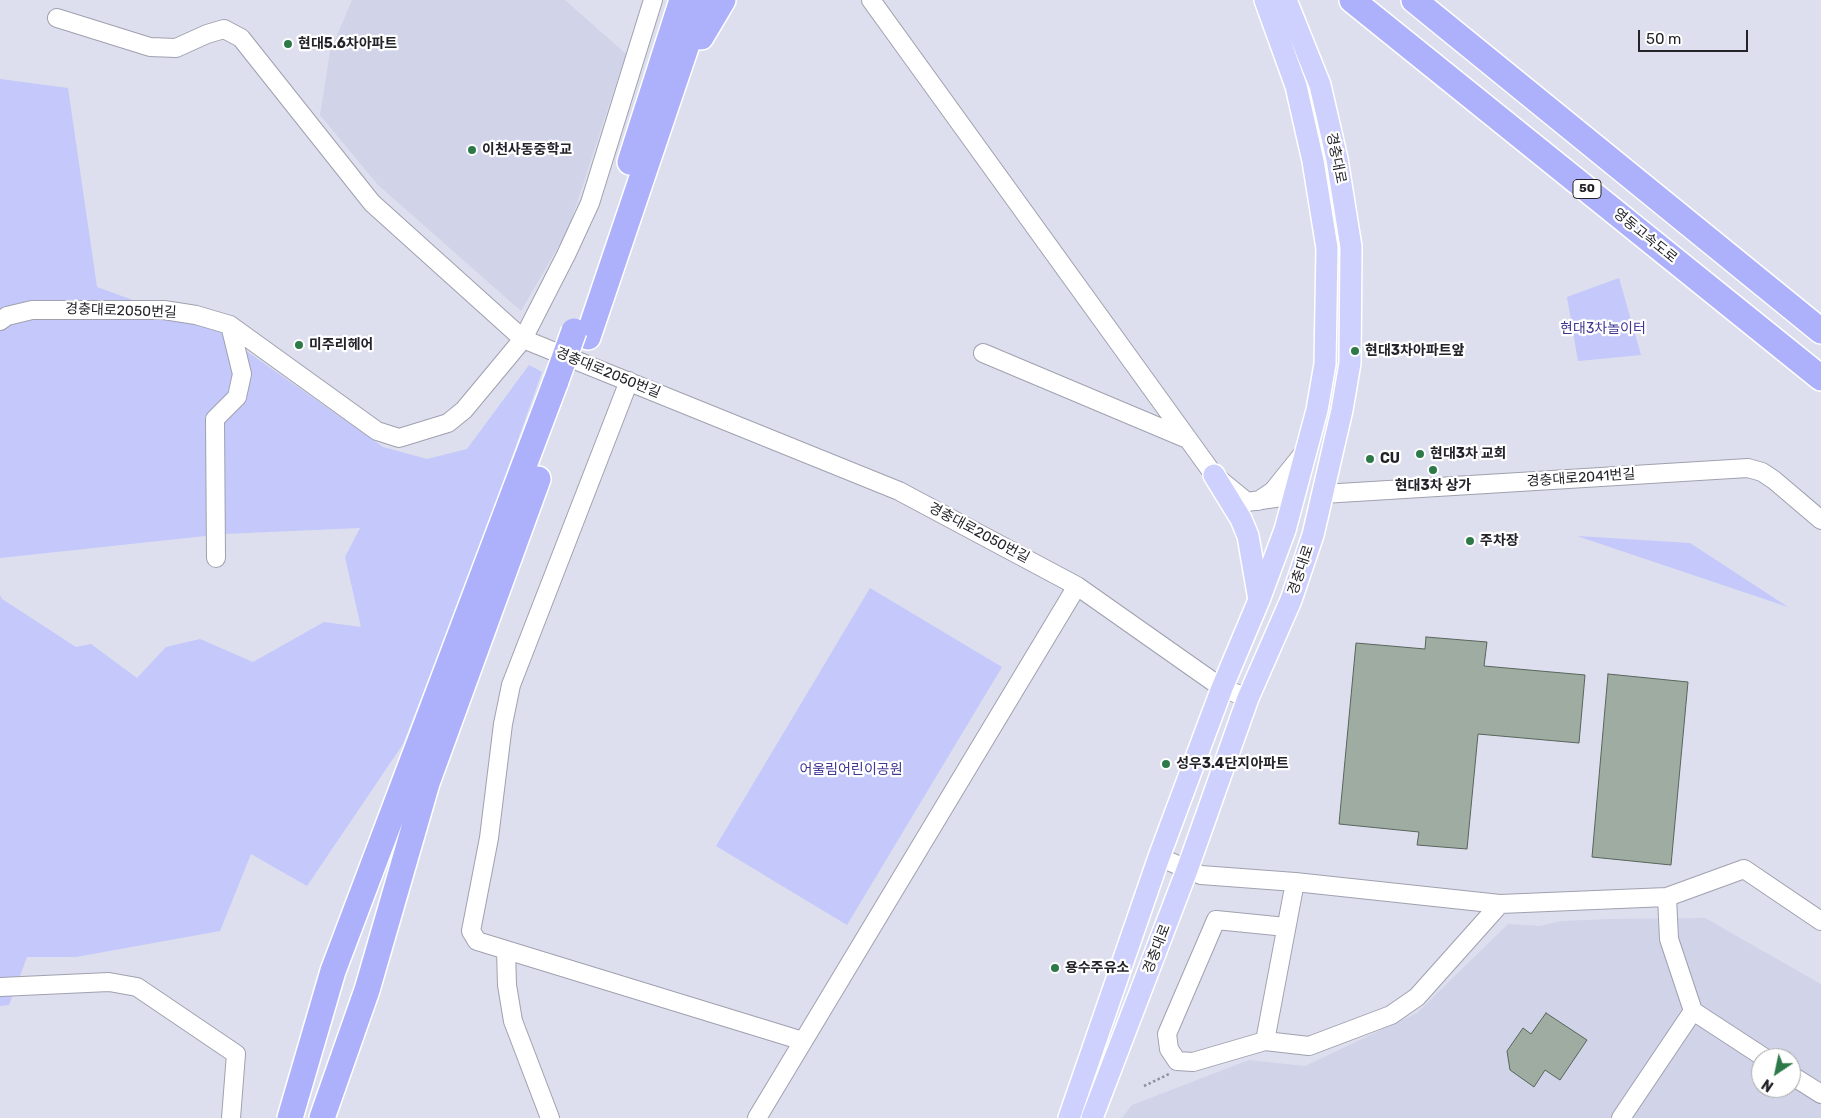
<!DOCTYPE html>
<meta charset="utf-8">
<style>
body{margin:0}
#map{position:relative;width:1821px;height:1118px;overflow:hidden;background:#dddfee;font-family:Rubik,sans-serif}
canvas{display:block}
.north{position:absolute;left:1751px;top:1048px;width:50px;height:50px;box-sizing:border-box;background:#fff;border:1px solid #a7a7a9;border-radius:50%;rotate:214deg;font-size:14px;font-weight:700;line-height:20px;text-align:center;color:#232329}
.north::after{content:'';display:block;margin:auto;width:18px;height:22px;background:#2d7948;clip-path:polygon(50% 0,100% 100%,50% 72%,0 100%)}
.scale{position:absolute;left:1638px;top:30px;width:110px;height:22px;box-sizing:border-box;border:2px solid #232329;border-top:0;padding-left:6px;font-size:15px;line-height:18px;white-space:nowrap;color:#232329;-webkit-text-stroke:4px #fff;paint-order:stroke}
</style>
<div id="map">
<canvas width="1821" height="1118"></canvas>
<div class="north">N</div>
<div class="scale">50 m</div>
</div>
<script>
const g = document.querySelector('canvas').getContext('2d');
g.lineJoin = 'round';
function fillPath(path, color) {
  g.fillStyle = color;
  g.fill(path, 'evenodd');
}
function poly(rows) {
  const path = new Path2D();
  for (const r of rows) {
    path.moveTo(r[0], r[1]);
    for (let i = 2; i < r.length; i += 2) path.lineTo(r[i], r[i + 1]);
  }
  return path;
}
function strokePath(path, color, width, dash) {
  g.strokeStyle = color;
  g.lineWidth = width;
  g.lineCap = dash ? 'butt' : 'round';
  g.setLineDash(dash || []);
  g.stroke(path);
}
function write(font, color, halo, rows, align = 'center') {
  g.font = font + ' Rubik,"Noto Sans KR",sans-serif';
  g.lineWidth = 4.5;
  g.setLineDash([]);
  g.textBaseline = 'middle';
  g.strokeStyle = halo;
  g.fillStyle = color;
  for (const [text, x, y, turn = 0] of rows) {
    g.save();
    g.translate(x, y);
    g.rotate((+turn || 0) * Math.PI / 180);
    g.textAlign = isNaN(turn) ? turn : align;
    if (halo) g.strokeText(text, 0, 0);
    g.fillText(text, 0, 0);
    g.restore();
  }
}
fillPath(poly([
 [352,0,565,0,626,54,568,230,521,311,378,185,320,115,330,52],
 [1705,918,1821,984,1821,1118,1122,1118,1132,1105,1249,1060,1305,1066,1417,1013,1508,924,1540,926,1561,921,1609,919],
 [1761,1058,1791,1058,1791,1088,1761,1088]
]), '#d1d3e9');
fillPath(poly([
 [0,79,68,88,97,287,218,331,383,447,427,459,467,449,529,365,542,372,476,558,403,744,307,886,251,854,220,931,76,957,27,957,9,1005,0,1006,0,595,2,599,76,647,91,644,137,678,166,647,200,639,253,662,324,622,361,627,345,557,360,528,224,534,0,558],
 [1619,278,1641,355,1578,361,1567,297],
 [1577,536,1690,543,1788,607],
 [870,588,1002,667,847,925,716,846]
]), '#c4c8fa');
const building = poly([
 [1426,637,1487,642,1484,666,1585,675,1579,743,1478,734,1467,849,1417,845,1419,832,1339,824,1356,643,1425,649,1426,637],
 [1608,674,1688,682,1671,865,1592,857,1608,674],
 [1546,1013,1587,1040,1560,1080,1545,1070,1534,1087,1510,1070,1507,1051,1523,1028,1531,1034,1546,1013]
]);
fillPath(building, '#9faca2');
strokePath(building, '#58645b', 1);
const minor = poly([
 [871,0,1214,475,1247,502,1296,495],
 [57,18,150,47,176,48,207,34,224,29,241,38,372,203,523,339,899,491,1077,586,1222,688,1248,698],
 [0,321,7,316,32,310,164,310,196,315,230,325,377,431,399,438,448,423,464,410,523,339,566,255,590,203,653,0],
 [983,353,1185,438],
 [629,381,511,685,503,724,489,838,471,931,477,941,803,1041],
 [1323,494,1748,468,1762,472,1774,480,1821,520],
 [1258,501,1273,491,1306,450],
 [216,558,215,419,237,397,242,374,230,325],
 [1159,857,1201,875,1295,882,1500,904,1667,897,1744,869,1821,921],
 [1667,897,1669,939,1693,1011,1765,1058],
 [1286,927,1216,920,1167,1034,1169,1049,1177,1061,1193,1062,1265,1041,1309,1046,1391,1015,1417,997,1500,904],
 [506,950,507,985,513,1021,550,1118],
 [0,987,109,982,137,987,236,1054,231,1118],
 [1265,1041,1295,882],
 [1791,1075,1821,1094],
 [757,1118,1077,586],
 [1621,1118,1693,1011]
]);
const major = poly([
 [1214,475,1241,519,1248,536,1259,600],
 [1069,1118,1159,857,1222,688,1259,600,1285,530,1317,410,1325,364,1327,248,1313,161,1296,86,1265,0],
 [1092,1118,1187,870,1248,698,1291,600,1313,535,1342,410,1350,363,1351,247,1337,159,1320,85,1286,0]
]);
const highway = poly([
 [1352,0,1821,378],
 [1414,0,1821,331],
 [701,37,723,0],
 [630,162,682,0],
 [588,337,702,0],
 [290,1118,333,971,556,381],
 [322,1118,367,990,427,783,538,479]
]);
strokePath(minor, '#9fa1af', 20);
strokePath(major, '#fff', 24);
strokePath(highway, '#fff', 28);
strokePath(poly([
 [1144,1086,1169,1074]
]), '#8f909c', 2.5, [2.5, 2.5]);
strokePath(minor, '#fff', 18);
strokePath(major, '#ced0fd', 21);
strokePath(highway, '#adb1fc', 25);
const highwayBridge = poly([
 [556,381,574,331]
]);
strokePath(highwayBridge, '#fff', 28, []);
strokePath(highwayBridge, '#adb1fc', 25);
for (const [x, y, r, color] of [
 [288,44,5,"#2d7948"],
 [472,150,5,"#2d7948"],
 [299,345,5,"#2d7948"],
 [1355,351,5,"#2d7948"],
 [1420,454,5,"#2d7948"],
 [1370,459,5,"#2d7948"],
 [1433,470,5,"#2d7948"],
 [1470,541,5,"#2d7948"],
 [1166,764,5,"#2d7948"],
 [1055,968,5,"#2d7948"]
]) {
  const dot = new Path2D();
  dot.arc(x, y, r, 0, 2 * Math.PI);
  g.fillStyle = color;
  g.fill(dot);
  strokePath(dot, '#fff', 2);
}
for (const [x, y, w] of [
 [1587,189,28]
]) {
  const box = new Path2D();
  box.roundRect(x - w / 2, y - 9.5, w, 19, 4);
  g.fillStyle = '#fff';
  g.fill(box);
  strokePath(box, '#232329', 1);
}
write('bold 12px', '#232329', null, [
 ["50",1587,189]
]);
write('bold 14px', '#232329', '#fff', [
 ["현대5.6차아파트",298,44],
 ["이천사동중학교",482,150],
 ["미주리헤어",309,345],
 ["현대3차아파트앞",1365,351],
 ["현대3차 교회",1430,454],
 ["CU",1380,459],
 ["현대3차 상가",1433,486,"center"],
 ["주차장",1480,541],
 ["성우3.4단지아파트",1176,764],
 ["용수주유소",1065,968]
], 'left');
write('14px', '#232329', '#fff', [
 ["경충대로",1336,158,79],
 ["영동고속도로",1645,236,39],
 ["경충대로2050번길",121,311,2],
 ["경충대로2050번길",608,373,22],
 ["경충대로2041번길",1581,478,-4],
 ["경충대로2050번길",979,533,28],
 ["경충대로",1301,570,-71],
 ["경충대로",1157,949,-69]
]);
write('14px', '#403895', '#fff', [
 ["현대3차놀이터",1603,329],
 ["어울림어린이공원",851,770]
]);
</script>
